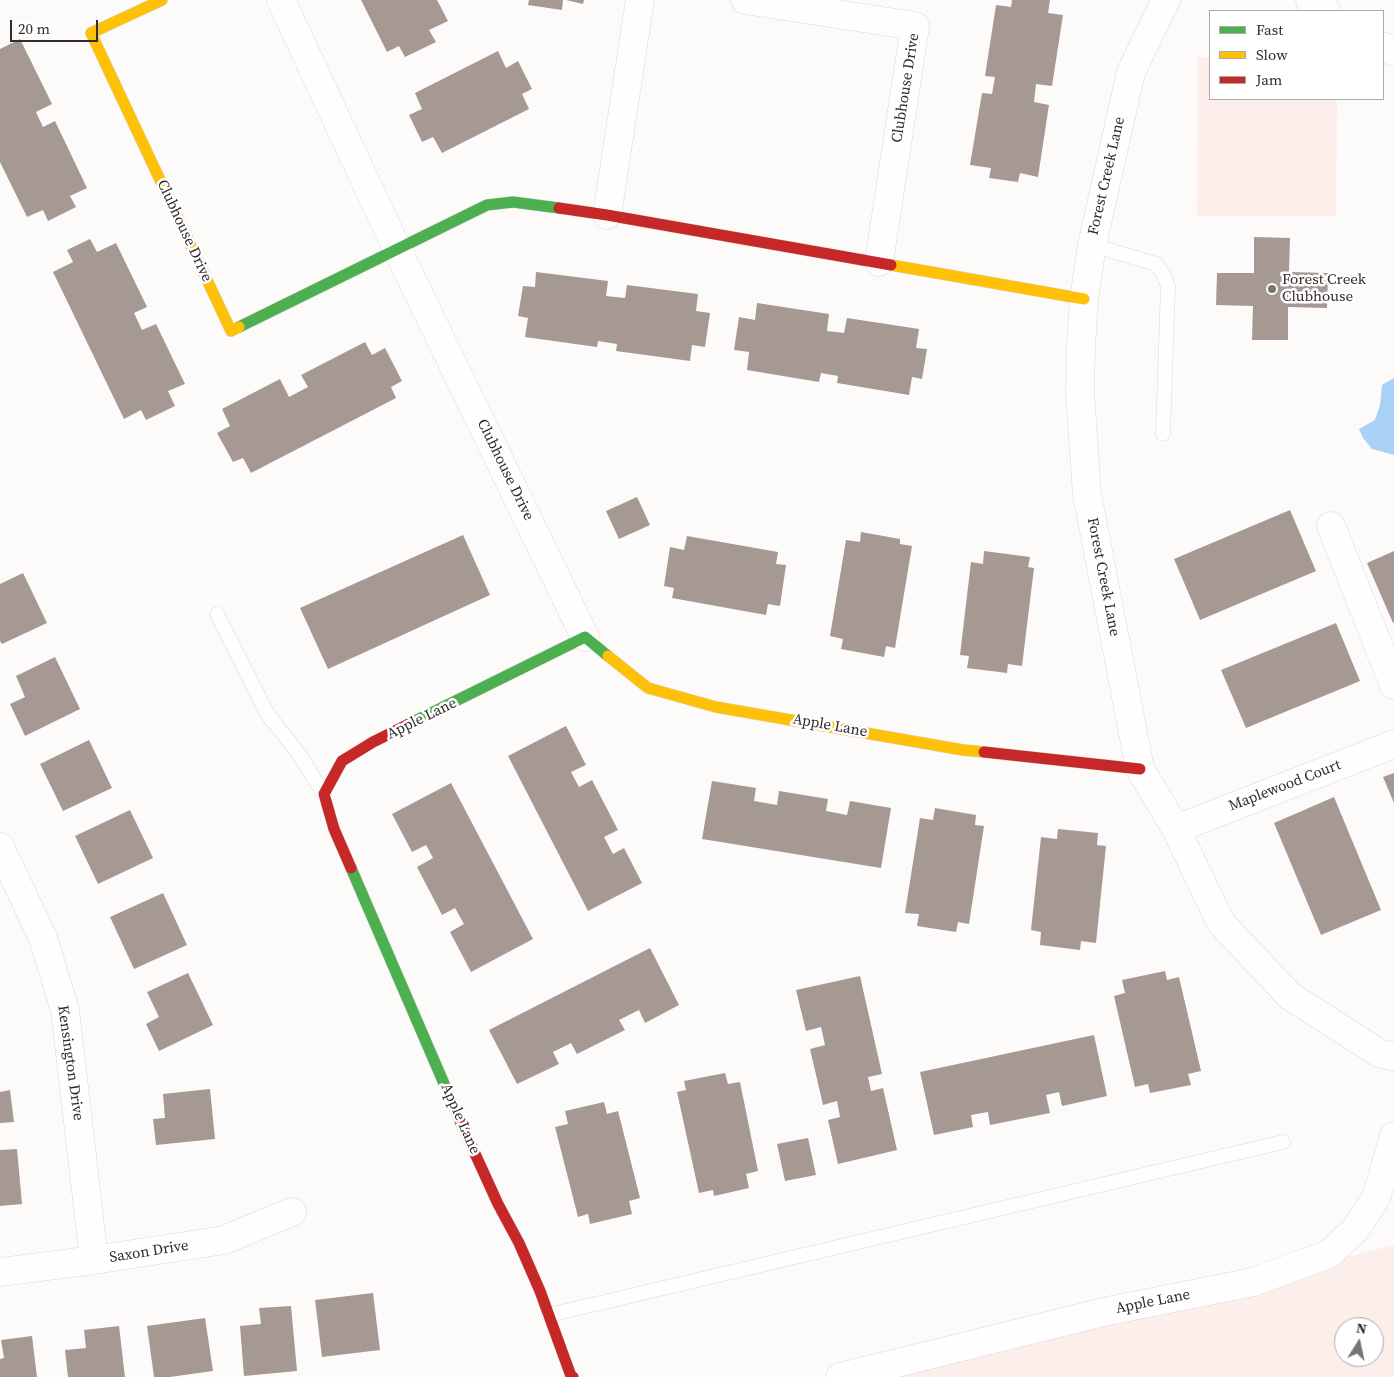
<!DOCTYPE html>
<style>
body{margin:0}
#map{position:relative;width:1394px;height:1377px;overflow:hidden;background:#fcfbfa;font-family:"Source Serif 4",serif}
canvas{display:block}
.legend{position:absolute;left:1209px;top:10px;width:175px;height:90px;box-sizing:border-box;background:#fff;border:1px solid #adabaa;margin:0;padding:6px 9px;list-style:none;font-size:15px;color:#322c2b}
.legend li{display:flex;align-items:center;gap:10px;height:25px}
.legend b{width:25px;border:1px solid #adabaa}
.north{position:absolute;left:1334px;top:1317px;width:50px;height:50px;box-sizing:border-box;background:#fff;border:1px solid #adabaa;border-radius:50%;rotate:10deg;font-size:14px;font-weight:700;line-height:20px;text-align:center;color:#322c2b}
.north::after{content:'';display:block;margin:auto;width:18px;height:22px;background:#797473;clip-path:polygon(50% 0,100% 100%,50% 72%,0 100%)}
.scale{position:absolute;left:10px;top:20px;width:88px;height:22px;box-sizing:border-box;border:2px solid #322c2b;border-top:0;padding-left:6px;font-size:15px;line-height:18px;white-space:nowrap;color:#322c2b;-webkit-text-stroke:4px #fff;paint-order:stroke}
</style>
<div id="map">
<canvas width="1394" height="1377"></canvas>
<ul class="legend">
<li><b style="height:6px;background:#4caf50"></b>Fast</li>
<li><b style="height:6px;background:#ffc107"></b>Slow</li>
<li><b style="height:6px;background:#c62828"></b>Jam</li>
</ul>
<div class="north">N</div>
<div class="scale">20 m</div>
</div>
<script>
const g = document.querySelector('canvas').getContext('2d');
g.lineJoin = 'round';
function fillPath(path, color) {
  g.fillStyle = color;
  g.fill(path, 'evenodd');
}
function poly(rows) {
  const path = new Path2D();
  for (const r of rows) {
    path.moveTo(r[0], r[1]);
    for (let i = 2; i < r.length; i += 2) path.lineTo(r[i], r[i + 1]);
  }
  return path;
}
function strokePath(path, color, width, dash) {
  g.strokeStyle = color;
  g.lineWidth = width;
  g.lineCap = dash ? 'butt' : 'round';
  g.setLineDash(dash || []);
  g.stroke(path);
}
function write(font, color, halo, rows, align = 'center') {
  g.font = font + ' "Source Serif 4",serif';
  g.lineWidth = 5;
  g.setLineDash([]);
  g.textBaseline = 'middle';
  g.strokeStyle = halo;
  g.fillStyle = color;
  for (const [text, x, y, turn = 0] of rows) {
    g.save();
    g.translate(x, y);
    g.rotate((+turn || 0) * Math.PI / 180);
    g.textAlign = isNaN(turn) ? turn : align;
    if (halo) g.strokeText(text, 0, 0);
    g.fillText(text, 0, 0);
    g.restore();
  }
}
fillPath(poly([
 [1198,57,1210,57,1210,99,1337,99,1336,216,1197,216],
 [1394,1245,1394,1377,883,1377],
 [1344,1327,1374,1327,1374,1357,1344,1357]
]), '#fceeea');
fillPath(poly([
 [1394,378,1394,455,1372,449,1363,438,1359,429,1375,420,1380,405,1382,385]
]), '#a9d1f7');
fillPath(poly([
 [361,0,437,0,448,21,429,30,436,42,405,57,399,46,387,52],
 [529,0,563,0,562,10,528,5],
 [566,0,584,0,583,4],
 [1012,0,1050,0,1048,13,1063,15,1052,86,1036,84,1034,102,1049,105,1038,177,1020,173,1018,182,989,178,991,168,970,165,982,93,992,94,995,77,985,76,996,5,1011,7],
 [20,39,52,104,36,112,43,127,55,121,87,188,70,196,76,207,48,221,43,210,27,217,0,162,0,49],
 [498,51,506,68,518,61,532,89,522,94,529,109,442,153,433,137,422,142,409,115,422,109,415,93],
 [1254,237,1290,238,1289,272,1328,273,1327,308,1288,307,1288,340,1252,340,1253,306,1216,305,1217,273,1254,273],
 [90,239,97,252,116,243,147,307,134,313,142,330,156,324,185,384,168,391,175,406,146,420,141,410,124,419,53,272,73,262,67,250],
 [536,272,608,281,606,296,625,298,627,285,698,294,696,311,710,313,705,347,692,345,690,361,616,351,617,344,598,341,597,347,525,337,528,318,518,316,523,286,535,287],
 [757,303,829,314,827,331,844,333,847,318,919,329,916,348,927,349,922,379,912,377,909,395,837,383,838,376,821,373,819,382,747,370,749,352,734,350,739,317,755,320],
 [365,342,372,355,385,348,402,381,391,387,396,398,251,473,243,458,233,462,217,433,230,426,222,409,280,379,289,397,308,387,301,375],
 [637,497,650,525,619,539,606,511],
 [1290,510,1316,571,1200,620,1174,559],
 [861,532,900,539,900,544,912,546,895,648,886,646,884,657,841,649,843,639,830,636,846,540,860,542],
 [463,535,490,595,328,669,300,608],
 [687,536,778,552,776,564,786,565,780,606,768,604,766,615,672,598,674,588,664,586,670,547,684,550],
 [984,551,1030,557,1028,567,1034,568,1022,666,1008,664,1007,673,967,668,969,656,960,655,971,562,983,564],
 [1394,551,1394,622,1393,623,1367,563],
 [23,573,47,623,2,644,0,641,0,584],
 [1336,623,1360,681,1246,728,1221,670],
 [55,657,80,709,25,736,10,704,25,697,16,676],
 [566,726,586,765,571,772,579,787,592,780,618,830,604,837,613,854,624,848,642,883,588,911,508,756],
 [89,740,112,788,63,811,40,764],
 [1394,773,1394,803,1383,777],
 [712,781,756,788,754,801,777,805,779,791,828,799,826,811,847,815,850,801,891,808,881,868,702,839],
 [451,783,533,939,471,972,450,932,464,924,455,908,442,915,417,867,433,858,426,845,412,852,392,814],
 [1334,797,1381,910,1321,935,1274,823],
 [935,808,976,815,975,825,984,826,969,924,958,922,956,932,917,926,919,914,905,913,920,818,933,820],
 [130,810,153,858,98,884,75,836],
 [1058,829,1098,833,1097,845,1106,846,1096,943,1081,941,1080,950,1040,945,1041,932,1031,930,1041,837,1057,839],
 [163,893,187,945,134,969,110,917],
 [650,948,679,1005,645,1023,639,1010,619,1020,625,1030,577,1054,571,1043,553,1052,559,1064,517,1084,489,1030],
 [1165,971,1167,980,1179,977,1201,1071,1188,1074,1191,1085,1150,1093,1148,1084,1135,1087,1114,996,1125,993,1122,980],
 [188,973,213,1025,159,1051,146,1024,159,1017,147,992],
 [860,976,882,1074,868,1077,871,1091,883,1088,897,1150,838,1164,828,1120,840,1117,837,1101,823,1105,810,1049,825,1045,821,1027,806,1031,796,990],
 [1094,1035,1107,1096,1062,1106,1059,1092,1046,1095,1050,1113,990,1125,988,1112,971,1115,973,1127,934,1135,920,1072],
 [725,1073,728,1084,740,1082,758,1171,746,1174,749,1188,714,1196,713,1190,699,1193,677,1092,686,1090,684,1081],
 [210,1089,215,1139,156,1145,153,1119,165,1118,163,1094],
 [10,1090,14,1122,0,1123,0,1092],
 [604,1102,607,1114,618,1111,640,1198,629,1201,632,1214,590,1224,588,1214,578,1217,555,1127,568,1124,565,1111],
 [808,1138,816,1175,785,1181,777,1144],
 [17,1149,22,1204,0,1206,0,1150],
 [373,1293,380,1350,322,1357,315,1300],
 [291,1306,297,1371,244,1376,240,1326,261,1324,259,1308],
 [205,1318,213,1371,170,1377,154,1377,147,1326],
 [119,1326,125,1377,68,1377,65,1350,86,1348,84,1330],
 [32,1336,37,1377,0,1377,0,1359,4,1358,1,1340]
]), '#a69994');
const lane = poly([
 [1092,245,1156,264,1163,274,1168,286,1163,434],
 [217,614,268,715,299,754,324,794],
 [549,1315,1283,1142]
]);
const street = poly([
 [281,0,397,249,585,637],
 [745,0,915,26,879,262],
 [1166,0,1131,72,1092,245,1084,299,1081,346,1080,393,1087,494,1140,769,1176,829,1221,923,1290,996,1379,1053,1394,1057],
 [1310,0,1326,11],
 [1383,46,1394,52],
 [607,215,640,0],
 [1331,526,1394,685],
 [1176,829,1394,744],
 [0,847,43,938,65,1010,94,1260],
 [0,1272,94,1260,224,1240,292,1212],
 [840,1377,1108,1311,1253,1282,1329,1254,1355,1230,1376,1198,1394,1136]
]);
const fast = poly([
 [239,327,487,205,513,202,559,208],
 [409,724,585,637,608,656],
 [351,868,461,1123]
]);
const slow = poly([
 [162,0,91,33,231,331,239,327],
 [891,265,1084,299],
 [608,656,648,688,716,707,963,750,984,752]
]);
const jam = poly([
 [559,208,607,215,891,265],
 [984,752,1140,769],
 [351,868,334,829,324,794,342,761,373,742,409,724],
 [461,1123,498,1204,519,1243,540,1291,571,1376,573,1377]
]);
strokePath(lane, '#dbd8d6', 15);
strokePath(street, '#dbd8d6', 29);
strokePath(fast, '#dbd8d6', 12);
strokePath(slow, '#dbd8d6', 12);
strokePath(jam, '#dbd8d6', 12);
strokePath(lane, '#fffefe', 14);
strokePath(street, '#fffefe', 28);
strokePath(fast, '#4caf50', 11);
strokePath(slow, '#ffc107', 11);
strokePath(jam, '#c62828', 11);
for (const [x, y, r, color] of [
 [1272,289,5,"#797473"]
]) {
  const dot = new Path2D();
  dot.arc(x, y, r, 0, 2 * Math.PI);
  g.fillStyle = color;
  g.fill(dot);
  strokePath(dot, '#fff', 2);
}
write('15px', '#322c2b', '#fff', [
 ["Clubhouse Drive",906,88,-81],
 ["Forest Creek Lane",1107,176,-77],
 ["Clubhouse Drive",184,231,65],
 ["Clubhouse Drive",505,470,64],
 ["Forest Creek Lane",1103,577,79],
 ["Apple Lane",422,719,-26],
 ["Apple Lane",830,726,10],
 ["Maplewood Court",1285,786,-21],
 ["Kensington Drive",70,1063,82],
 ["Apple Lane",460,1119,66],
 ["Saxon Drive",149,1252,-9],
 ["Apple Lane",1153,1302,-11]
]);
write('15px', '#322c2b', '#fff', [
 ["Forest Creek",1282,280],
 ["Clubhouse",1282,297]
], 'left');
</script>
